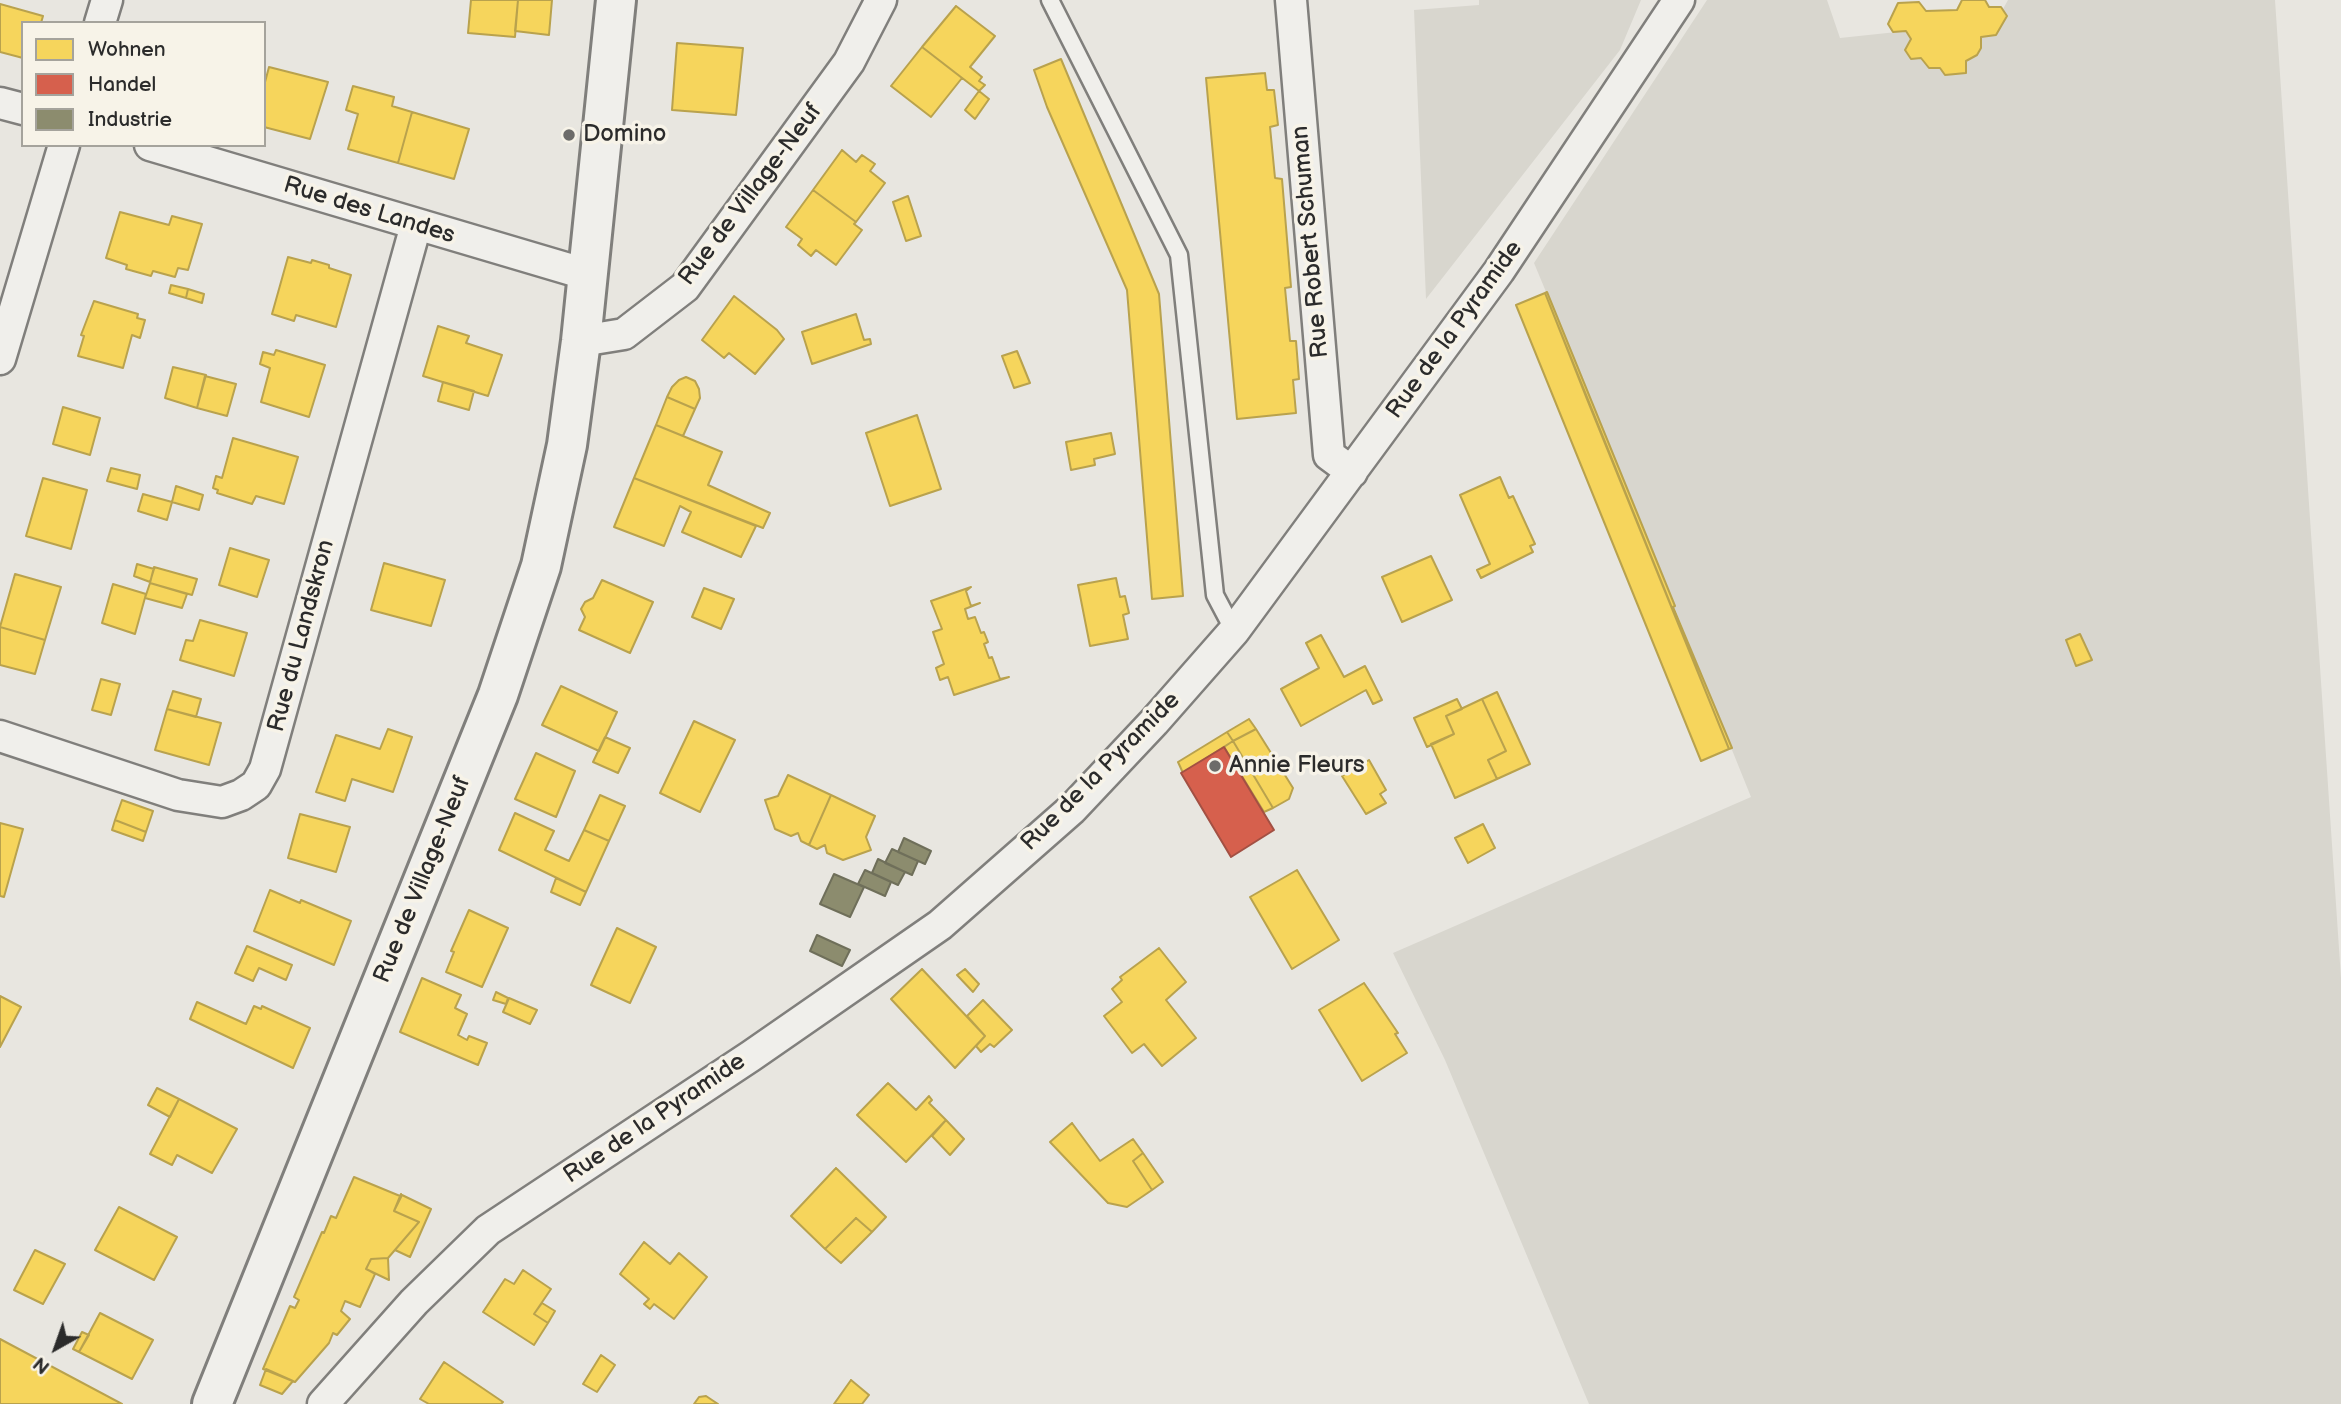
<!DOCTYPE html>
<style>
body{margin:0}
#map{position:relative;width:2341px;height:1404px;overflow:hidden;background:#e8e6e0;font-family:"Balsamiq Sans",sans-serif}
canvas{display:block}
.legend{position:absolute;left:21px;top:21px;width:245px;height:126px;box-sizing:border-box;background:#f7f3e8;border:2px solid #a5a39c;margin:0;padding:9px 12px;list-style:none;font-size:21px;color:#2b2b2b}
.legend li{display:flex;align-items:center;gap:14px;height:35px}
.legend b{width:35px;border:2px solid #a5a39c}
.north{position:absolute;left:21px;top:1313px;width:70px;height:70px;-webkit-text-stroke:5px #f7f3e8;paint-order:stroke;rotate:220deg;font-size:19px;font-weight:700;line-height:28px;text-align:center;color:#2b2b2b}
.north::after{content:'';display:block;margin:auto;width:24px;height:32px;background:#2b2b2b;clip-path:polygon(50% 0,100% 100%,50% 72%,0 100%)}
</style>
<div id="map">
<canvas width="2341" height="1404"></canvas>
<ul class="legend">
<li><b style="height:19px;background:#f6d55c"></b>Wohnen</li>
<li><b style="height:19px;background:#d6604d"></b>Handel</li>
<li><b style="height:19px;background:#8c8c6e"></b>Industrie</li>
</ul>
<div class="north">N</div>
</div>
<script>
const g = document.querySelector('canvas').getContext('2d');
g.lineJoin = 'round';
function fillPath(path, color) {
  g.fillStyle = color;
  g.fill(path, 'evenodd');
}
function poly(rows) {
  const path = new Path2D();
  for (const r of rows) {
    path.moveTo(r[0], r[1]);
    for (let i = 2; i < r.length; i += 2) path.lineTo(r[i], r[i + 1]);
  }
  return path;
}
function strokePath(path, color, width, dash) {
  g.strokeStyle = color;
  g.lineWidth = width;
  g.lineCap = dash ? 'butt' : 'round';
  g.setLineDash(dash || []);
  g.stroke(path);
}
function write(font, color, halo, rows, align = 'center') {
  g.font = font + ' "Balsamiq Sans",sans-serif';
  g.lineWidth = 7;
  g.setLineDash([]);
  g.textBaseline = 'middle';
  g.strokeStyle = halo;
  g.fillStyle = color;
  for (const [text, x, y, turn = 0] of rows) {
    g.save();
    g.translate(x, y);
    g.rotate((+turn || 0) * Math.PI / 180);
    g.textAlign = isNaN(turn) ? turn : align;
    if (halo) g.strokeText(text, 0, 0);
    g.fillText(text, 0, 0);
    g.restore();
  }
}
fillPath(poly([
 [1479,0,1641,0,1620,50,1426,299,1414,10,1479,5],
 [1707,0,1827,0,1840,38,1906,31,1911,39,1905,51,1911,59,1921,58,1929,68,1940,68,1946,75,1966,73,1966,61,1977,55,1981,48,1981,37,1996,35,2007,16,2003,9,2008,0,2275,0,2341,978,2341,1404,1589,1404,1445,1060,1393,953,1751,797,1586,388,1534,263]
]), '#d8d6ce');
const homes = poly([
 [471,0,518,0,515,37,468,33,471,0],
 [518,0,552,0,549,35,515,31,518,0],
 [1962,0,1985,0,1989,7,2001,7,2007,16,1996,35,1981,37,1981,48,1977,55,1966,61,1966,73,1945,75,1940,68,1929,68,1921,58,1911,59,1905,50,1911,39,1906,31,1893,32,1888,24,1898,3,1919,2,1926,11,1957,10,1962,0],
 [0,4,43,16,41,23,23,23,23,58,0,52,0,4],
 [956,6,995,36,970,67,982,77,979,81,985,85,979,91,922,47,956,6],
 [677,43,743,48,736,115,672,110,677,43],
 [922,47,962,78,931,117,891,86,922,47],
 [1061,59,1159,294,1183,596,1152,599,1127,290,1047,107,1034,70,1061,59],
 [269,67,328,82,310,139,264,127,264,86,269,67],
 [1265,73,1267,90,1274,90,1278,125,1270,127,1275,178,1282,179,1291,287,1285,288,1290,341,1296,341,1299,379,1293,380,1296,413,1237,419,1206,78,1265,73],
 [353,86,394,97,392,106,412,112,398,163,348,149,358,114,346,110,353,86],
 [979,91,989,99,975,119,965,110,979,91],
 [412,112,469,129,454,179,398,163,412,112],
 [842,150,856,162,862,155,875,164,870,171,885,183,856,222,813,190,842,150],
 [813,190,856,222,854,224,862,230,836,265,816,250,811,256,798,245,802,239,786,227,813,190],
 [908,196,921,236,906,241,893,202,908,196],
 [120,212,169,225,172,216,202,224,188,270,178,268,175,277,153,271,151,276,126,269,127,265,106,258,120,212],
 [288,257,311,263,312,260,329,265,329,268,351,275,336,327,296,315,294,321,272,314,288,257],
 [171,285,188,289,186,298,169,293,171,285],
 [188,289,204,294,202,303,186,298,188,289],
 [1547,292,1675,606,1673,607,1732,748,1729,749,1587,399,1545,293,1547,292],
 [1545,293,1729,749,1701,761,1516,305,1545,293],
 [734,296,777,330,784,339,755,374,729,353,724,358,702,340,734,296],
 [94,301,138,314,137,318,145,320,140,338,132,335,123,368,78,356,84,336,81,335,94,301],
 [856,314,864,340,870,339,871,344,812,364,802,332,856,314],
 [438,326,469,336,466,343,502,355,488,396,423,376,438,326],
 [276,350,325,365,309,417,261,402,270,368,260,364,263,352,274,355,276,350],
 [1017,351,1030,383,1014,388,1002,356,1017,351],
 [173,367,206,375,197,408,165,398,173,367],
 [205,376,236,384,227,416,197,408,205,376],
 [686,377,695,381,699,389,700,398,695,409,667,397,672,387,679,380,686,377],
 [443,382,474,391,469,410,438,401,443,382],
 [667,397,695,409,683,436,656,425,667,397],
 [63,407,100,418,90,455,53,444,63,407],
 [917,415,941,489,890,506,866,433,917,415],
 [656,425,722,452,708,485,770,513,763,528,634,478,656,425],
 [1111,433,1115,454,1094,459,1095,465,1071,470,1066,442,1111,433],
 [233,438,298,457,284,504,256,496,252,504,217,493,218,490,213,488,216,476,222,478,233,438],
 [111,468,140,475,137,489,107,481,111,468],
 [1500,477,1509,498,1513,496,1535,544,1530,546,1533,552,1481,578,1477,570,1490,564,1460,495,1500,477],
 [43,478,87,490,71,549,26,536,43,478],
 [634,478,756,526,741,557,682,532,691,512,680,506,664,546,614,527,634,478],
 [176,486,203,495,199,510,172,502,176,486],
 [143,494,172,502,167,520,138,511,143,494],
 [230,548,269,560,257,597,219,585,230,548],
 [1431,556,1452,600,1402,622,1382,577,1431,556],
 [384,563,445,580,431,626,371,610,384,563],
 [137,564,154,569,150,582,134,576,137,564],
 [154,567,197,579,192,595,150,583,154,567],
 [15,574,61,587,45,640,0,627,15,574],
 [1116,578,1120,597,1125,596,1129,613,1123,615,1128,639,1090,646,1078,585,1116,578],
 [602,580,653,602,630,653,579,630,585,617,581,609,585,602,593,598,602,580],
 [150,583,187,594,182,608,145,598,150,583],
 [113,584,146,594,135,634,102,623,113,584],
 [971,587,966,591,971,606,980,603,965,609,968,619,975,617,981,633,984,632,988,642,984,644,989,658,992,657,1000,679,1009,677,954,695,948,677,940,680,936,668,944,664,933,632,942,629,931,601,971,587],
 [704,588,734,599,721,629,692,617,704,588],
 [200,620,247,633,234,676,180,660,186,640,193,641,200,620],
 [0,627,45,640,35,674,0,665,0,627],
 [2080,634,2092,660,2076,666,2066,640,2080,634],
 [1321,635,1344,677,1365,666,1382,700,1373,704,1366,690,1301,726,1281,689,1319,668,1306,643,1321,635],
 [101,679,120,684,111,715,92,710,101,679],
 [561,686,617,712,599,751,542,725,561,686],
 [173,691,201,699,196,717,167,709,173,691],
 [1497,692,1530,764,1497,779,1488,760,1506,751,1482,699,1497,692],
 [1457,699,1462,709,1446,716,1454,734,1427,747,1414,718,1457,699],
 [1482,699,1506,751,1488,760,1497,779,1455,798,1431,744,1454,734,1446,716,1482,699],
 [167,709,221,723,209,765,155,750,167,709],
 [1249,719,1256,729,1233,741,1227,732,1249,719],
 [694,721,735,740,700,812,660,793,694,721],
 [388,729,412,737,393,792,352,779,345,801,316,792,336,735,380,749,388,729],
 [1256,729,1293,788,1289,799,1273,808,1233,741,1256,729],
 [1227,732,1233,741,1183,773,1178,762,1227,732],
 [605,737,630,748,618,773,593,762,605,737],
 [1233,741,1273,808,1264,812,1224,747,1233,741],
 [536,753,575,771,556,817,515,799,536,753],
 [1369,760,1386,790,1380,794,1386,803,1366,814,1342,776,1369,760],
 [788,775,831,795,809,845,801,841,798,833,791,836,775,829,765,800,778,796,788,775],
 [600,795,625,806,609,841,584,830,600,795],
 [831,795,875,816,866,837,871,850,843,860,827,853,825,845,817,849,809,845,831,795],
 [122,800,153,811,146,832,115,820,122,800],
 [515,813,554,831,545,850,569,861,584,830,609,841,586,892,499,850,515,813],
 [300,814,350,827,336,872,288,858,300,814],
 [115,820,146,832,143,841,112,830,115,820],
 [0,823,23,829,4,897,0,896,0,823],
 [1483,824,1495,848,1468,863,1455,838,1483,824],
 [1297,870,1339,940,1292,969,1250,897,1297,870],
 [556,878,586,892,580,905,551,892,556,878],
 [270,890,300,903,301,900,351,921,334,965,254,931,270,890],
 [469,910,508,928,482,987,446,972,454,952,451,951,469,910],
 [617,928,656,947,630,1003,591,985,617,928],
 [247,946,292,965,286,980,259,968,253,981,235,973,247,946],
 [1159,948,1186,982,1166,1000,1196,1038,1162,1066,1144,1044,1132,1053,1104,1016,1122,1002,1112,989,1122,980,1120,977,1159,948],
 [922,969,985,1036,955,1068,891,999,922,969],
 [965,969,979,984,973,992,957,975,965,969],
 [422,978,461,995,455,1008,467,1014,458,1035,467,1040,469,1036,487,1043,478,1065,400,1032,422,978],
 [1364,983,1398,1033,1395,1034,1407,1053,1362,1081,1319,1010,1364,983],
 [496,992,508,998,506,1004,493,1000,496,992],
 [0,996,21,1007,0,1047,0,996],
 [509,998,537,1010,530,1024,503,1012,509,998],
 [983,1000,1012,1030,994,1047,990,1044,981,1052,976,1046,985,1036,967,1016,983,1000],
 [197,1002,246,1024,254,1006,261,1009,262,1006,310,1028,293,1068,190,1019,197,1002],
 [888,1083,916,1110,929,1096,932,1100,929,1103,946,1120,906,1162,857,1115,888,1083],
 [157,1088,179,1099,170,1117,148,1105,157,1088],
 [179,1099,237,1129,212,1173,177,1155,172,1165,150,1154,179,1099],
 [946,1120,964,1139,950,1155,932,1136,946,1120],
 [1072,1123,1100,1161,1133,1139,1143,1153,1133,1161,1152,1190,1127,1207,1108,1203,1050,1142,1072,1123],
 [1143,1153,1163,1182,1152,1190,1133,1161,1143,1153],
 [836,1168,886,1217,872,1232,856,1218,825,1249,791,1216,836,1168],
 [354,1177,400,1196,401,1194,394,1211,419,1222,388,1258,371,1259,366,1269,375,1274,360,1307,345,1301,341,1311,350,1319,337,1335,333,1333,329,1343,295,1382,263,1369,290,1306,295,1308,299,1300,294,1297,322,1232,324,1233,331,1216,336,1218,354,1177],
 [402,1195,431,1209,410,1257,395,1250,419,1222,394,1211,402,1195],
 [119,1207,177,1237,154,1280,95,1250,119,1207],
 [856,1218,872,1232,841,1263,825,1249,856,1218],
 [644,1242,670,1264,679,1253,707,1277,674,1319,654,1304,650,1309,644,1304,649,1299,620,1274,644,1242],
 [35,1250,65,1264,43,1304,14,1290,35,1250],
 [388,1258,389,1280,366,1269,371,1259,388,1258],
 [523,1270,551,1289,534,1314,548,1323,534,1345,483,1312,505,1279,514,1284,523,1270],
 [542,1303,555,1311,548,1323,534,1314,542,1303],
 [100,1313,153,1340,132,1379,79,1352,100,1313],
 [82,1332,89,1335,79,1352,73,1349,82,1332],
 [0,1339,122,1404,0,1404,0,1339],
 [601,1355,615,1365,597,1392,583,1384,601,1355],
 [444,1362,503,1402,501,1404,429,1404,420,1399,444,1362],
 [266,1369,293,1381,282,1394,260,1385,266,1369],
 [851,1380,869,1395,862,1404,834,1404,851,1380],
 [706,1396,718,1404,694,1404,699,1397,706,1396]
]);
fillPath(homes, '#f6d55c');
strokePath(homes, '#b9a24d', 2);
const shops = poly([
 [1224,747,1274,830,1231,857,1181,773,1224,747]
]);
fillPath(shops, '#d6604d');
strokePath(shops, '#a35043', 2);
const industry = poly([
 [904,838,931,851,925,864,898,852,904,838],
 [892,849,918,861,912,875,885,863,892,849],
 [878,859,905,872,898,885,872,873,878,859],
 [865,870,891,882,885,896,858,884,865,870],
 [834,874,864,887,850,917,820,904,834,874],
 [817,935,850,950,842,966,810,951,817,935]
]);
fillPath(industry, '#8c8c6e');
strokePath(industry, '#6f6f5a', 2);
const lane = poly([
 [1050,0,1179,255,1215,595,1234,631]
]);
const street = poly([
 [1291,0,1329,455,1352,472],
 [100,23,107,0],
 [0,103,23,109],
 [150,145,589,275],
 [581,341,624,334,685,287,849,62,881,0],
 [0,359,64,145],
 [0,736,178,795,222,802,241,795,256,785,265,769,416,225],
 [323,1404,414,1302,488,1230,751,1056,940,925,1072,809,1154,722,1234,631,1499,271,1679,0]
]);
const secondary = poly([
 [212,1404,498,695,541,566,567,445,581,341,616,0]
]);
strokePath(lane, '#807f7c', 21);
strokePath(street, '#807f7c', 35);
strokePath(secondary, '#807f7c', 44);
strokePath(lane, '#f0efeb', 16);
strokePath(street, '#f0efeb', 30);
strokePath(secondary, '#f0efeb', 38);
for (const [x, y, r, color] of [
 [569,135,7,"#6d6c6a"],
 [1215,766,7,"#6d6c6a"]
]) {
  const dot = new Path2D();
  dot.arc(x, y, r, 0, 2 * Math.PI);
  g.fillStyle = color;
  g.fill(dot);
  strokePath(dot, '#f7f3e8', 2.5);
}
write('24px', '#2b2b2b', '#f7f3e8', [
 ["Domino",583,135],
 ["Annie Fleurs",1229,766]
], 'left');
write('24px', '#2b2b2b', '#f7f3e8', [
 ["Rue de Village-Neuf",751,195,-53],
 ["Rue des Landes",369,211,17],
 ["Rue Robert Schuman",1311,242,-95],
 ["Rue de la Pyramide",1455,330,-54],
 ["Rue du Landskron",302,636,-75],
 ["Rue de la Pyramide",1101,772,-45],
 ["Rue de Village-Neuf",423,880,-68],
 ["Rue de la Pyramide",655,1119,-34]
]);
</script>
